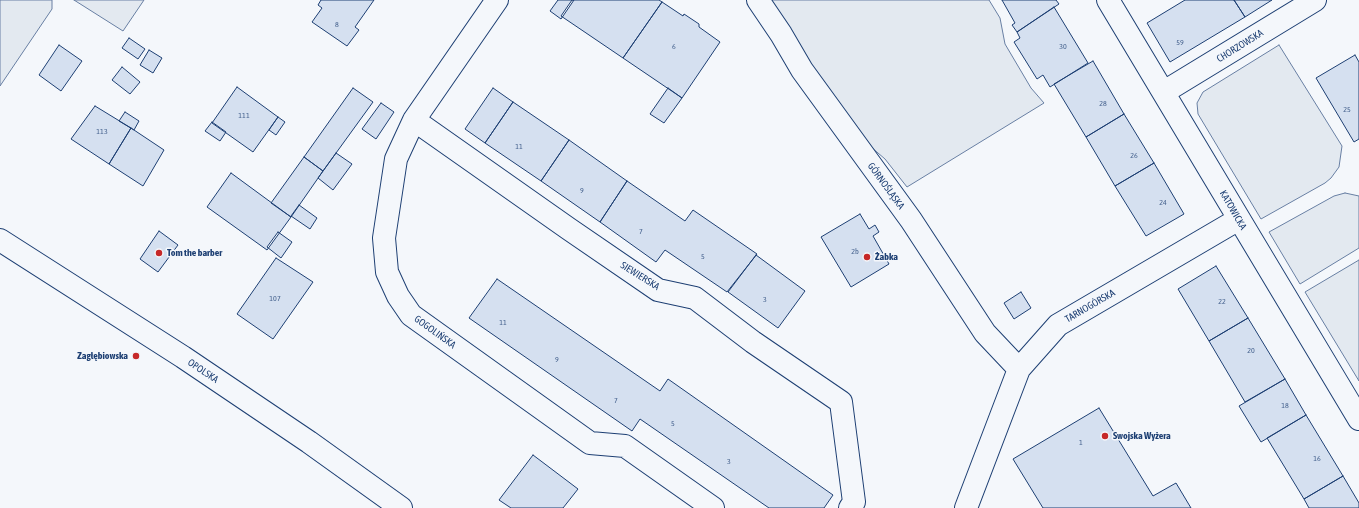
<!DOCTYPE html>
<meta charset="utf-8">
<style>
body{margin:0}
canvas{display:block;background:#f4f7fb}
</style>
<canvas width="1359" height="508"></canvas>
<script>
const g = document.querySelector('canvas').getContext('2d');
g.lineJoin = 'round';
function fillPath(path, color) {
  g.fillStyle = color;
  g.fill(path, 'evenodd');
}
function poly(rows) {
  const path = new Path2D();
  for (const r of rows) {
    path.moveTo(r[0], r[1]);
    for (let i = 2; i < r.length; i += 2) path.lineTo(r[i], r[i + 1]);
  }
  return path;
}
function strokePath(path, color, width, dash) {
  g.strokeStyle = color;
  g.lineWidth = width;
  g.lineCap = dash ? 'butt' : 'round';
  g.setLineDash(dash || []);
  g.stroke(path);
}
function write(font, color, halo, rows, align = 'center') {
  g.font = font + ' "Asap Condensed",sans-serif';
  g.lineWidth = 3;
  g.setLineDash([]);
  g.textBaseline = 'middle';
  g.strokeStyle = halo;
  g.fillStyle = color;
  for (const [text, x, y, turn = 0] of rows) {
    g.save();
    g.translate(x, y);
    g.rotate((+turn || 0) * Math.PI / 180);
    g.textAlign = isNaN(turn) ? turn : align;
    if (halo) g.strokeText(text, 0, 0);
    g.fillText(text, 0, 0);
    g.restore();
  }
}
const green = poly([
 [0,0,52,0,52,9,0,86,0,0],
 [74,0,144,0,123,31,74,0],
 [770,0,989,0,1000,18,1005,44,1031,88,1044,103,907,187,885,159,871,147,827,91,770,0],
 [1279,45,1342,146,1339,167,1331,178,1325,183,1261,219,1198,114,1197,103,1203,92,1279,45],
 [1345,193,1359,196,1359,248,1300,284,1269,232,1334,196,1345,193],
 [1359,260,1359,381,1305,292,1359,260]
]);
fillPath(green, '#e3e9f0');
strokePath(green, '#687fa3', 1);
const building = poly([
 [321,0,374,0,355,27,359,30,347,46,312,22,322,8,318,5,321,0],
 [558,0,574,0,561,19,550,11,558,0],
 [572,0,659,0,662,2,623,58,561,16,572,0],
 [1002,0,1056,0,1059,4,1017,32,1012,25,1015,23,1002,0],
 [1185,0,1234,0,1245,17,1170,62,1147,23,1185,0],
 [1234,0,1272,0,1245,17,1234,0],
 [662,2,683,16,684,14,699,24,699,27,720,42,682,98,623,58,662,2],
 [1054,7,1088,63,1050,87,1043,75,1037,79,1014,42,1020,38,1017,32,1054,7],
 [129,38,145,49,138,59,122,48,129,38],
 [59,45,82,61,61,91,39,75,59,45],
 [149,50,162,58,153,73,140,65,149,50],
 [1355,55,1359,62,1359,139,1354,142,1316,78,1355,55],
 [1093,61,1124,114,1086,137,1054,84,1093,61],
 [122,67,140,82,130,94,112,80,122,67],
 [237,87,278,117,253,152,212,123,237,87],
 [353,88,373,102,323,171,304,157,353,88],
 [493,88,513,102,485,143,465,129,493,88],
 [668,88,682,98,664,123,650,114,668,88],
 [513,102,569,140,541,181,485,143,513,102],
 [381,103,394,112,376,139,362,129,381,103],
 [95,106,131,128,109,164,71,139,95,106],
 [125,112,139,121,134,130,119,121,125,112],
 [1124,114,1154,163,1115,186,1086,137,1124,114],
 [278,117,285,122,276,135,269,130,278,117],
 [212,122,226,132,220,141,205,131,212,122],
 [131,128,164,150,143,186,109,164,131,128],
 [569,140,627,181,600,222,541,181,569,140],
 [336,153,352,164,333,190,318,178,336,153],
 [304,157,323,171,291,217,271,203,304,157],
 [1154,163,1184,214,1146,236,1115,186,1154,163],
 [231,173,291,217,267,250,207,207,231,173],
 [627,181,685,221,693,210,757,254,727,292,665,250,656,262,600,222,627,181],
 [299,205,317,218,310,229,291,216,299,205],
 [860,214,869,229,875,225,879,232,873,236,889,264,851,287,821,237,860,214],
 [159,231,178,245,158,272,140,259,159,231],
 [278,232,292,242,281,258,267,247,278,232],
 [756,255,805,291,778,328,728,292,756,255],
 [276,258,313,282,273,339,237,314,276,258],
 [1216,266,1248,318,1209,341,1178,289,1216,266],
 [497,279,660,391,668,379,833,495,824,508,769,508,640,419,632,431,469,318,497,279],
 [1021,292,1031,308,1014,319,1004,303,1021,292],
 [1248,318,1285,379,1245,402,1209,341,1248,318],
 [1285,379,1306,415,1261,442,1239,406,1285,379],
 [1099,408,1153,496,1176,483,1191,508,1043,508,1013,459,1099,408],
 [1306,415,1343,476,1304,499,1267,438,1306,415],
 [533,455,578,489,563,508,511,508,499,500,533,455],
 [1343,476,1359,503,1359,508,1309,508,1304,499,1343,476]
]);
fillPath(building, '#d5e0f0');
strokePath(building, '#1d3f73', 1);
const minor = poly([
 [497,0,414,120,396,159,384,238,387,272,398,296,411,315,590,443,625,446,713,508],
 [758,0,781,34,802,70,911,220,985,333,1019,369],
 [1108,0,1359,419],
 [1164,92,1315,0],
 [414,120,569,229,658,290,695,298,753,342,841,402,854,502,850,508],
 [966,508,1019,369,1058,325,1239,219]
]);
const primary = poly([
 [0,240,183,357,309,442,401,508]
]);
strokePath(minor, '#1d3f73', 24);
strokePath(primary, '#1d3f73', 24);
strokePath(minor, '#f4f7fb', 22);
strokePath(primary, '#f4f7fb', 22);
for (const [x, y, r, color] of [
 [159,253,4,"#c62828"],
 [867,257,4,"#c62828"],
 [136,356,4,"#c62828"],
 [1105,436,4,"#c62828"]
]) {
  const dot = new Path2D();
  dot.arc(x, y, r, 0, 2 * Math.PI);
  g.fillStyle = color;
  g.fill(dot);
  strokePath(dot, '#f4f7fb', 1.5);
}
write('8px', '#4b6792', null, [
 ["8",337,24],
 ["59",1180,42],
 ["6",674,46],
 ["30",1063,46],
 ["28",1103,103],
 ["25",1347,109],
 ["111",244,115],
 ["113",102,131],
 ["11",519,146],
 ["26",1134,155],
 ["9",582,190],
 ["24",1163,202],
 ["7",641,231],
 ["2b",855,251],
 ["5",703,256],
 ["107",275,298],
 ["3",765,299],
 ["22",1222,301],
 ["11",503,322],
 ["20",1251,350],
 ["9",557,359],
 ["7",616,400],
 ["18",1285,405],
 ["5",673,423],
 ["1",1081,442],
 ["16",1317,458],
 ["3",729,461]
]);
write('10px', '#1d3f73', '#f4f7fb', [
 ["CHORZOWSKA",1240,46,-32],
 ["GÓRNOŚLĄSKA",886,186,54],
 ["KATOWICKA",1233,210,60],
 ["SIEWIERSKA",640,276,32],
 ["TARNOGÓRSKA",1090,306,-30],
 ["GOGOLIŃSKA",435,332,36],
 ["OPOLSKA",203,371,34]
]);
write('bold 10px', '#1d3f73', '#f4f7fb', [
 ["Tom the barber",167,253],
 ["Żabka",875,257],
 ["Zagłębiowska",128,356,"right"],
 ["Swojska Wyżera",1113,436]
], 'left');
</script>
